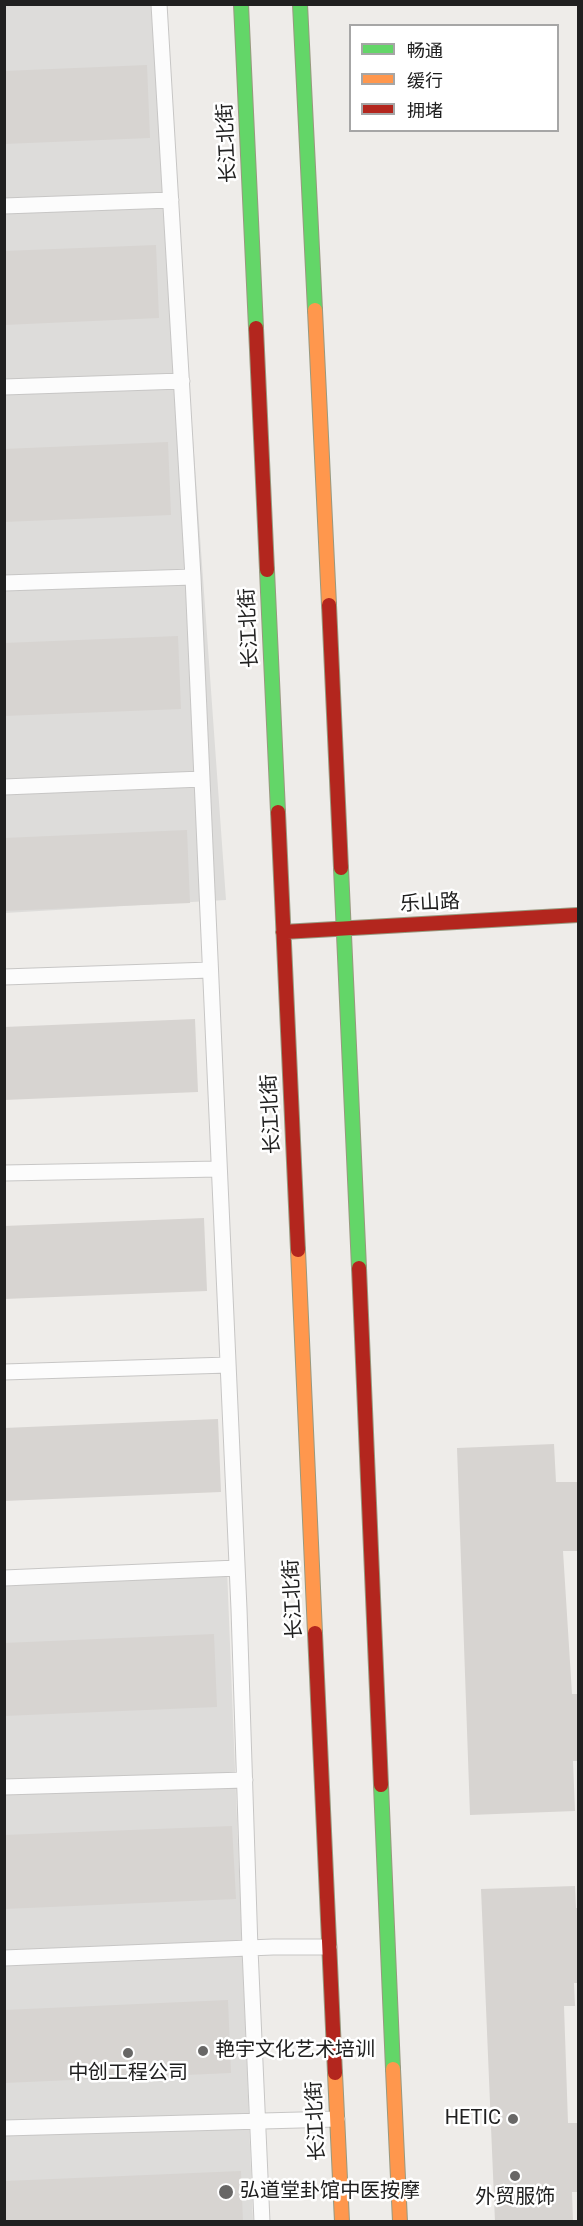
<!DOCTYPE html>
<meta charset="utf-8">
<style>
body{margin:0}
#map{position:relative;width:583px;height:2226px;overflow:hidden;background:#eeece9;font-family:Roboto,"Noto Sans SC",sans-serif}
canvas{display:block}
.frame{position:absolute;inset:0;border:6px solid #202020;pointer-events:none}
.legend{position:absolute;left:349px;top:24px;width:210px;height:108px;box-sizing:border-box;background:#fff;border:2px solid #a6a6a6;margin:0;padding:8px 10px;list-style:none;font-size:18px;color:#202020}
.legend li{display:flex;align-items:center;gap:12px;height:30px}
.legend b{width:30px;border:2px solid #a6a6a6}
</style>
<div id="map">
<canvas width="583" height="2226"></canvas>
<div class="frame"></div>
<ul class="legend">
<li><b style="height:8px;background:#63d668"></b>畅通</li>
<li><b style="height:8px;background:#ff974d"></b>缓行</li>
<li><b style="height:8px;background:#b3261e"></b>拥堵</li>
</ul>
</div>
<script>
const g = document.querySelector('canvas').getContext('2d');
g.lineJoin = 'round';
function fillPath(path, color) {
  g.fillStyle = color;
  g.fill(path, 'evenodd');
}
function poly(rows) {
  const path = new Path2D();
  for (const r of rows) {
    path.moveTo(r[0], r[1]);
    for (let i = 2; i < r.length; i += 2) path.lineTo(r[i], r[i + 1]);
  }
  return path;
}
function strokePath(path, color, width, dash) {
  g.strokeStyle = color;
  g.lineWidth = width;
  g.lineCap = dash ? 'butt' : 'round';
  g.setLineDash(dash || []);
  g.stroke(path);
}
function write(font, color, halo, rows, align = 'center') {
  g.font = font + ' Roboto,"Noto Sans SC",sans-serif';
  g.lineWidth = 5;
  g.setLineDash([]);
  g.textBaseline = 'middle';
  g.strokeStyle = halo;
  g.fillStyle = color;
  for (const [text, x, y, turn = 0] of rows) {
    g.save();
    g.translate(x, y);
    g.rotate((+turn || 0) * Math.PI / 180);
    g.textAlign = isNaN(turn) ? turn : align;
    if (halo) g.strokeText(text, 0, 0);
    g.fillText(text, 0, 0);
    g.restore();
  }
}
fillPath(poly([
 [5,5,162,5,226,900,5,913],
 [227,1569,253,2221,5,2221,4,1578]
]), '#dddcda');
fillPath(poly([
 [147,65,150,138,4,144,4,71],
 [156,245,159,318,4,325,4,251],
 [168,442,171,515,4,522,4,449],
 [178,636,181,709,4,716,4,643],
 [187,830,190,903,4,911,4,838],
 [195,1019,198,1092,4,1100,4,1027],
 [204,1218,207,1291,4,1299,4,1226],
 [218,1419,221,1492,4,1501,4,1428],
 [554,1444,556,1482,578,1482,578,1551,563,1551,572,1694,578,1694,578,1761,573,1761,575,1811,470,1815,457,1448],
 [214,1634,217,1707,4,1716,4,1643],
 [232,1826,236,1899,4,1909,4,1835],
 [575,1886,576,1908,578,1908,578,1983,574,1983,575,2006,564,2006,568,2123,578,2123,578,2192,572,2192,573,2222,495,2222,481,1889],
 [228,2000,231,2073,4,2083,4,2010],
 [241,2171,243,2222,5,2222,5,2181]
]), '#d7d4d1');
const lane = poly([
 [159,4,193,577,239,1609,250,1949,262,2222],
 [4,206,171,200],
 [4,387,182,381],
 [4,583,193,577],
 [4,787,202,779],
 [4,977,210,970],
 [4,1173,219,1169],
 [4,1372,228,1365],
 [4,1578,237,1568],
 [4,1787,245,1780],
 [4,1958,273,1947,329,1947],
 [4,2128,337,2119]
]);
const fast = poly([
 [241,4,256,328],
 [300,4,315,310],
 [267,570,278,812],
 [341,868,359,1268],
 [381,1785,393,2069]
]);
const slow = poly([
 [315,310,329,605],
 [298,1250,315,1633],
 [393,2069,400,2222],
 [335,2073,342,2222]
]);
const jam = poly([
 [256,328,267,570],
 [329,605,341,868],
 [278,812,298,1250],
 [283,932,578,915],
 [359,1268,381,1785],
 [315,1633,335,2073]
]);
strokePath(lane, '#c7c6c5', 17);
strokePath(fast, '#98997f', 16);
strokePath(slow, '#98997f', 16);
strokePath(jam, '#98997f', 16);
strokePath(lane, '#fcfcfc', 15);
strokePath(fast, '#63d668', 14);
strokePath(slow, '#ff974d', 14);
strokePath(jam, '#b3261e', 14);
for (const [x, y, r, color] of [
 [203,2051,6,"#686766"],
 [128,2053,6,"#686766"],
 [513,2119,6,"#686766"],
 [515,2176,6,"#686766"],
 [226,2192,8,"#686766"]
]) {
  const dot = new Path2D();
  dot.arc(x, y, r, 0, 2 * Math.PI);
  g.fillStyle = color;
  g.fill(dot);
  strokePath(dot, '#fff', 2);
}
write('20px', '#202020', '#fff', [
 ["长江北街",228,143,-93],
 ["长江北街",250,628,-93],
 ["乐山路",430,904,-3],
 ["长江北街",272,1114,-93],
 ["长江北街",294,1599,-93],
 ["长江北街",317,2121,-93]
]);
write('20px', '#202020', '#fff', [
 ["艳宇文化艺术培训",215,2051],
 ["中创工程公司",128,2074,"center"],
 ["HETIC",501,2119,"right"],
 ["弘道堂卦馆中医按摩",240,2192],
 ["外贸服饰",515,2198,"center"]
], 'left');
</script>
